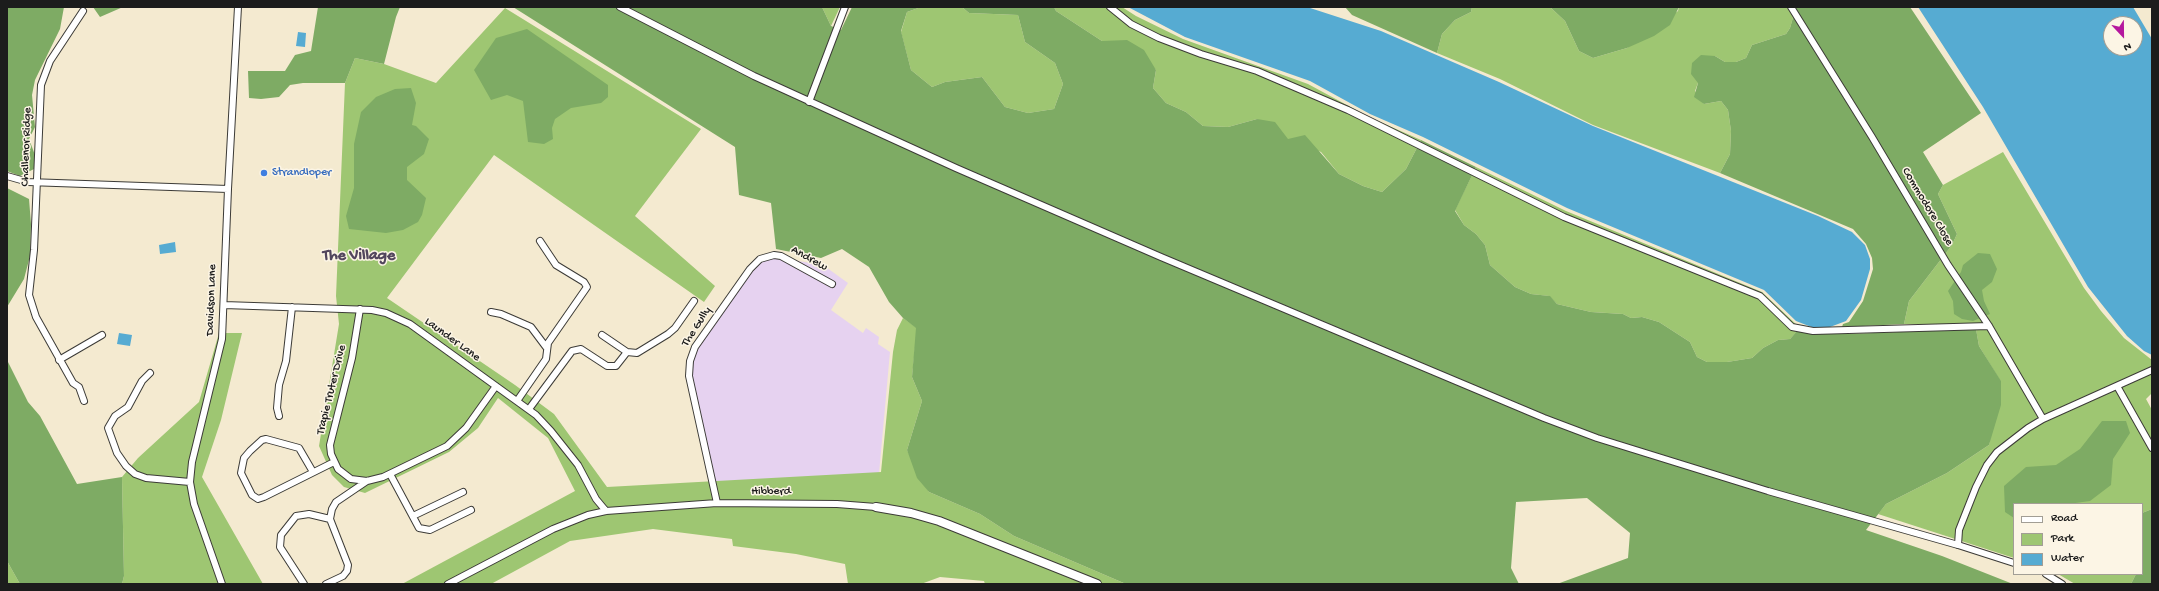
<!DOCTYPE html>
<style>
body{margin:0}
#map{position:relative;width:2159px;height:591px;overflow:hidden;background:#f4ead0;font-family:"Gochi Hand",sans-serif}
canvas{display:block}
.frame{position:absolute;inset:0;border:8px solid #1c1c1c;pointer-events:none}
.legend{position:absolute;left:2013px;top:503px;width:130px;height:72px;box-sizing:border-box;background:#fcf5e5;border:1px solid #a29e95;margin:0;padding:5px 7px;list-style:none;font-size:12px;color:#1c1c1c}
.legend li{display:flex;align-items:center;gap:8px;height:20px}
.legend b{width:20px;border:1px solid #a29e95}
.north{position:absolute;left:2103px;top:16px;width:40px;height:40px;box-sizing:border-box;background:#fcf5e5;border:1px solid #a29e95;border-radius:50%;rotate:158deg;font-size:11px;font-weight:700;line-height:16px;text-align:center;color:#1c1c1c}
.north::after{content:'';display:block;margin:auto;width:14px;height:18px;background:#b5179e;clip-path:polygon(50% 0,100% 100%,50% 72%,0 100%)}
</style>
<div id="map">
<canvas width="2159" height="591"></canvas>
<div class="frame"></div>
<ul class="legend">
<li><b style="height:5px;background:#fff"></b>Road</li>
<li><b style="height:11px;background:#9ec672"></b>Park</li>
<li><b style="height:11px;background:#56abd2"></b>Water</li>
</ul>
<div class="north">N</div>
</div>
<script>
const g = document.querySelector('canvas').getContext('2d');
g.lineJoin = 'round';
function fillPath(path, color) {
  g.fillStyle = color;
  g.fill(path, 'evenodd');
}
function poly(rows) {
  const path = new Path2D();
  for (const r of rows) {
    path.moveTo(r[0], r[1]);
    for (let i = 2; i < r.length; i += 2) path.lineTo(r[i], r[i + 1]);
  }
  return path;
}
function strokePath(path, color, width, dash) {
  g.strokeStyle = color;
  g.lineWidth = width;
  g.lineCap = dash ? 'butt' : 'round';
  g.setLineDash(dash || []);
  g.stroke(path);
}
function write(font, color, halo, rows, align = 'center') {
  g.font = font + ' "Gochi Hand",sans-serif';
  g.lineWidth = 3;
  g.setLineDash([]);
  g.textBaseline = 'middle';
  g.strokeStyle = halo;
  g.fillStyle = color;
  for (const [text, x, y, turn = 0] of rows) {
    g.save();
    g.translate(x, y);
    g.rotate((+turn || 0) * Math.PI / 180);
    g.textAlign = isNaN(turn) ? turn : align;
    if (halo) g.strokeText(text, 0, 0);
    g.fillText(text, 0, 0);
    g.restore();
  }
}
fillPath(poly([
 [767,256,823,265,848,283,831,310,863,333,866,328,879,337,878,344,890,352,876,507,717,503,689,369,692,354,750,269]
]), '#e6d2f0');
fillPath(poly([
 [822,7,840,7,831,26],
 [921,7,962,7,969,13,1018,15,1025,42,1055,63,1063,84,1054,109,1028,113,1005,107,982,77,945,82,932,87,911,70,901,32,907,12],
 [1054,7,1122,7,1136,16,1183,39,1308,84,1369,117,1421,140,1406,169,1382,192,1363,186,1339,174,1321,152,1288,140,1257,119,1228,127,1203,126,1186,112,1166,103,1153,88,1156,70,1127,41,1102,41,1056,11],
 [1472,7,1550,7,1565,21,1579,51,1593,58,1627,48,1678,11,1679,7,1796,7,1790,28,1786,34,1752,45,1746,58,1736,62,1725,62,1715,56,1698,83,1695,91,1704,104,1721,101,1728,110,1731,131,1730,154,1720,173,1593,125,1500,79,1437,53,1442,34,1455,20,1471,12],
 [505,8,701,129,635,216,715,286,704,302,494,155,387,298,515,385,554,414,607,487,881,472,893,352,897,330,903,318,917,328,912,377,922,401,907,450,929,492,980,514,1014,536,1126,584,985,584,984,581,940,577,921,584,848,584,845,564,796,554,733,546,732,539,653,529,570,541,491,584,402,584,575,491,548,438,498,398,478,428,449,452,365,493,344,487,332,475,319,446,339,324,336,296,345,83,355,58,384,64,436,83],
 [2003,152,2084,288,2101,311,2124,338,2152,360,2152,393,2146,399,2152,410,2152,509,2142,513,2142,504,2014,504,2014,558,1878,514,1886,504,1947,473,1989,445,2001,382,1979,346,1975,324,1904,324,1909,301,1952,245,1957,234,1938,194,1943,185],
 [1476,167,1566,211,1762,292,1800,328,1790,339,1778,340,1763,348,1752,358,1727,362,1707,362,1697,357,1690,342,1659,322,1642,317,1631,318,1623,314,1591,312,1557,304,1549,296,1531,294,1515,287,1490,265,1485,245,1476,234,1464,225,1455,210],
 [219,333,242,333,221,420,202,477,263,584,122,584,124,576,122,477,138,458,199,402],
 [7,561,20,584,7,584],
 [2058,574,2136,574,2131,584,2075,584]
]), '#9ec672');
fillPath(poly([
 [7,7,64,7,60,29,35,80,32,95,35,127,29,139,35,155,34,169,20,176,7,171],
 [93,7,123,7,100,17],
 [318,7,400,7,396,17,384,64,355,58,345,83,303,83,290,85,279,97,261,99,249,98,248,71,285,71,295,55,311,51],
 [513,7,822,7,831,26,841,30,852,7,921,7,907,12,901,31,911,70,932,87,945,82,982,77,1005,107,1028,113,1054,109,1063,84,1055,63,1025,42,1018,15,969,13,962,7,1054,7,1056,11,1102,41,1127,40,1144,50,1156,70,1153,88,1166,103,1186,112,1203,126,1228,127,1257,119,1275,122,1288,139,1305,135,1339,174,1363,186,1382,192,1406,169,1421,140,1476,167,1455,211,1464,225,1476,234,1485,245,1490,265,1515,287,1531,294,1550,296,1557,304,1591,312,1623,314,1631,318,1642,317,1659,322,1690,342,1697,357,1707,362,1727,362,1752,358,1763,348,1778,340,1790,339,1797,331,1807,333,1848,334,1976,329,1979,346,2001,381,2001,405,1989,445,1947,473,1886,504,1866,530,1942,556,2013,584,1557,584,1628,558,1630,533,1587,498,1516,502,1511,568,1519,584,1126,584,1014,536,980,514,929,492,917,478,907,450,922,401,912,377,916,328,903,318,889,302,869,267,842,249,821,258,776,249,771,203,739,195,735,147],
 [1345,7,1472,7,1471,12,1455,20,1442,34,1437,53,1352,15],
 [1550,7,1679,7,1670,25,1654,36,1627,48,1593,58,1579,51,1565,21],
 [1796,7,1910,7,1981,113,1923,152,1943,185,1938,194,1957,234,1952,245,1909,301,1904,324,1842,327,1843,324,1849,322,1863,301,1873,269,1872,258,1866,244,1853,229,1720,173,1730,154,1731,131,1728,110,1721,101,1704,104,1694,97,1698,83,1691,74,1692,63,1701,55,1715,56,1725,62,1736,62,1746,58,1752,45,1786,34,1790,28],
 [527,29,608,85,608,97,601,103,571,108,555,119,552,128,553,139,544,144,528,142,523,101,507,95,491,100,474,70,496,38],
 [411,88,416,103,412,125,416,126,429,139,424,154,407,167,407,180,426,198,422,215,418,222,403,230,386,233,349,229,346,216,354,188,354,144,361,112,376,97,395,89],
 [7,188,29,199,31,224,30,256,24,279,7,307],
 [1978,253,1990,254,1997,269,1992,282,1982,290,1984,301,1990,314,1973,321,1962,319,1954,314,1953,301,1948,291,1961,272,1963,265],
 [7,360,28,402,40,416,77,484,122,477,124,576,122,584,20,584,7,561],
 [2102,421,2126,421,2130,433,2113,459,2111,485,2090,501,2068,504,2014,504,2014,518,2005,512,2004,486,2026,467,2056,465,2080,449],
 [2152,509,2152,584,2131,584,2136,574,2142,574,2142,513]
]), '#7eab64');
fillPath(poly([
 [1128,7,1307,7,1381,31,1499,82,1593,126,1818,216,1852,232,1865,245,1870,259,1870,269,1861,300,1846,321,1830,327,1814,328,1796,321,1764,290,1567,208,1423,137,1370,114,1310,81,1185,37],
 [1918,7,2133,7,2152,39,2152,355,2144,351,2127,336,2088,287,1983,107],
 [2111,24,2135,24,2135,48,2111,48],
 [298,32,306,33,305,47,296,46],
 [175,242,176,252,160,254,159,245],
 [119,333,132,335,130,346,117,344]
]), '#56abd2');
const minor = poly([
 [620,7,754,76,956,168,1161,257,1544,418,1597,438,1768,491,1958,545,2014,563],
 [1110,7,1131,24,1159,38,1201,54,1257,71,1348,110,1564,217,1760,296,1792,327,1813,331,1989,326],
 [1791,7,1872,137,1948,265,1989,326,2043,419],
 [83,11,50,61,41,85,34,250,29,295,36,317,73,383,79,387,84,401],
 [809,102,845,7],
 [7,176,28,182,228,189],
 [224,305,372,310,386,313,410,324,536,415,551,431,578,465,596,499,606,511],
 [360,309,352,358,330,445,331,454,338,469,351,479,367,481,383,477,447,446,466,428,496,386],
 [491,312,501,314,531,327,546,347],
 [602,335,627,352],
 [59,360,102,335],
 [150,373,142,381,128,407,115,416,108,428,117,453,126,466,135,474,146,478,190,482],
 [2117,386,2152,448],
 [517,401,546,359,548,343,587,287,584,282,556,265,540,241],
 [529,409,572,351,581,349,607,366,616,366,627,352,637,353,668,334,675,328,694,301],
 [279,416,277,408,279,385,286,361,292,307],
 [313,472,299,448,266,439,262,440,250,451,244,458,241,473,252,495,258,499,264,497,334,462],
 [390,474,419,528,430,530,471,510],
 [717,503,689,376,690,361,695,347,750,269,760,259,774,255,781,256,832,284],
 [413,516,463,492],
 [1958,545,1959,530,1976,487,1987,465,1997,452,2028,428,2043,419,2152,370],
 [2046,574,2062,584],
 [222,584,194,504,190,482,192,462,222,339,228,189,238,7],
 [304,584,280,547,281,535,296,516,309,514,330,519],
 [326,584,343,576,347,571,348,565,330,519,332,509,336,502,367,481],
 [448,584,553,529,588,515,606,511,717,503,837,504,876,507]
]);
const tertiary = poly([
 [876,507,911,513,939,521,1097,584]
]);
strokePath(minor, '#3c3b37', 8);
strokePath(tertiary, '#3c3b37', 10);
strokePath(minor, '#fff', 6);
strokePath(tertiary, '#fff', 8);
for (const [x, y, r, color] of [
 [264,173,4,"#3f7fe0"]
]) {
  const dot = new Path2D();
  dot.arc(x, y, r, 0, 2 * Math.PI);
  g.fillStyle = color;
  g.fill(dot);
  strokePath(dot, '#fcf5e5', 1.5);
}
write('12px', '#1c1c1c', '#fcf5e5', [
 ["Challenor Ridge",27,147,-88],
 ["Commodore Close",1927,207,59],
 ["Andrew",809,259,29],
 ["Davidson Lane",212,300,-88],
 ["The Gully",697,327,-57],
 ["Launder Lane",452,340,36],
 ["Trapie Truter Drive",332,390,-76],
 ["Hibberd",771,492]
]);
write('12px', '#366cbe', '#fcf5e5', [
 ["Strandloper",272,173]
], 'left');
write('bold 16px', '#52465d', '#fcf5e5', [
 ["The Village",359,257]
]);
</script>
